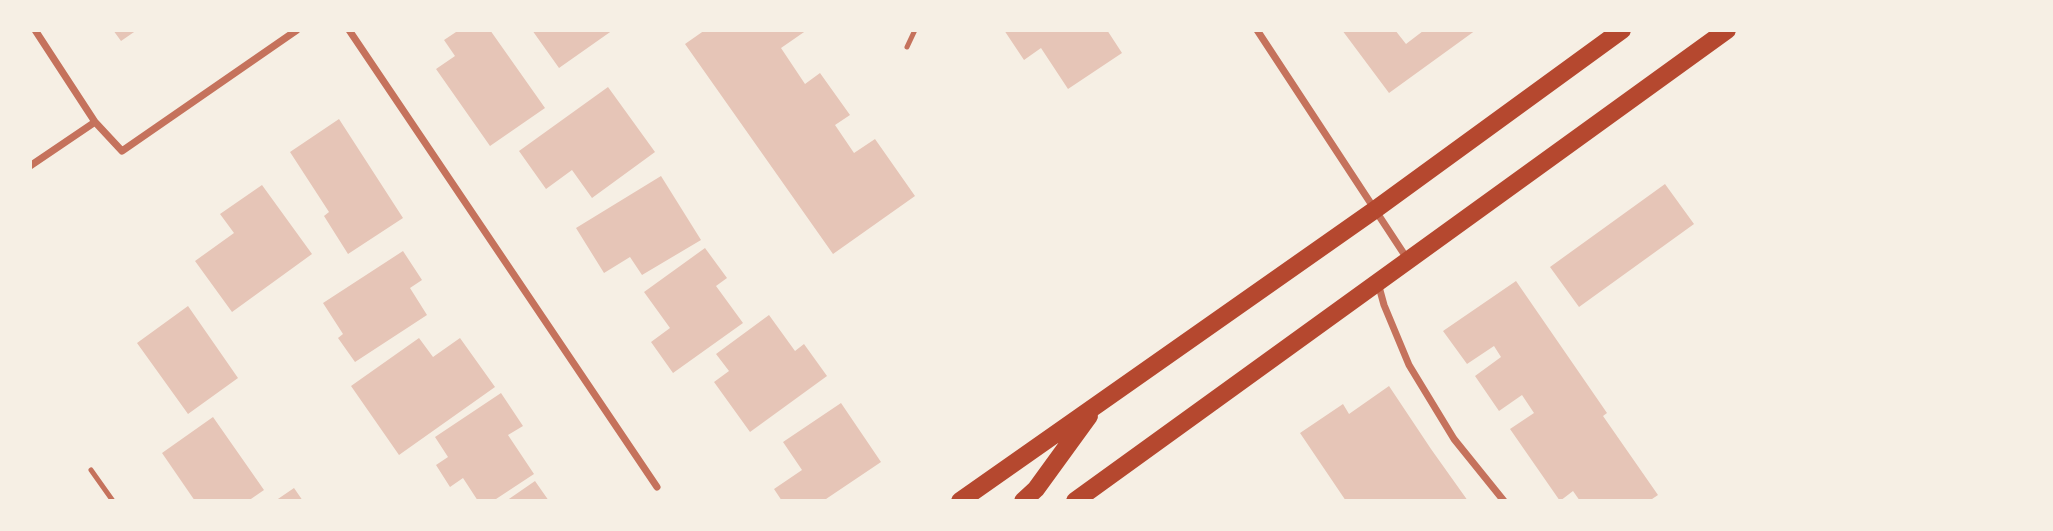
<!DOCTYPE html>
<style>
body{margin:0}
#map{position:relative;width:2053px;height:531px;overflow:hidden;background:#f6efe4;font-family:Ubuntu,sans-serif}
canvas{display:block}
.frame{position:absolute;inset:0;border:32px solid #f6efe4;pointer-events:none}
</style>
<div id="map">
<canvas width="2053" height="531"></canvas>
<div class="frame"></div>
</div>
<script>
const g = document.querySelector('canvas').getContext('2d');
g.lineJoin = 'round';
function fillPath(path, color) {
  g.fillStyle = color;
  g.fill(path, 'evenodd');
}
function poly(rows) {
  const path = new Path2D();
  for (const r of rows) {
    path.moveTo(r[0], r[1]);
    for (let i = 2; i < r.length; i += 2) path.lineTo(r[i], r[i + 1]);
  }
  return path;
}
function strokePath(path, color, width, dash) {
  g.strokeStyle = color;
  g.lineWidth = width;
  g.lineCap = dash ? 'butt' : 'round';
  g.setLineDash(dash || []);
  g.stroke(path);
}
fillPath(poly([
 [113,30,137,30,121,41],
 [459,30,490,30,545,108,490,146,436,69,455,56,444,40],
 [532,30,613,30,559,68],
 [705,30,807,30,781,48,805,84,820,73,850,115,835,125,854,153,875,139,915,196,833,254,685,44],
 [1004,30,1107,30,1122,53,1068,89,1041,48,1024,60],
 [1342,30,1395,30,1406,44,1423,31,1422,30,1476,30,1389,93],
 [608,87,655,152,592,198,572,170,546,189,519,151],
 [339,119,403,218,348,254,324,216,329,212,290,152],
 [661,176,701,240,642,275,630,257,604,273,576,228],
 [1665,184,1694,224,1579,307,1550,267],
 [262,185,312,254,232,312,195,261,234,233,220,214],
 [705,248,727,278,716,286,743,323,673,373,651,342,670,328,644,292],
 [403,251,422,280,410,288,427,315,355,362,338,338,343,334,323,303],
 [1516,281,1607,413,1603,416,1658,495,1649,501,1580,501,1573,491,1560,501,1510,429,1534,413,1522,395,1499,411,1475,376,1501,357,1494,346,1467,364,1443,331],
 [188,306,238,378,188,414,137,343],
 [769,315,795,351,804,344,827,376,750,432,714,382,729,371,716,354],
 [419,338,433,357,460,338,495,387,399,455,351,386],
 [1389,386,1431,449,1468,501,1346,501,1300,433,1343,404,1349,414],
 [501,393,523,426,508,435,534,474,493,501,478,501,463,478,450,487,436,465,448,457,435,437],
 [841,403,881,462,826,499,827,501,782,501,774,489,802,470,783,442],
 [213,417,264,490,248,501,195,501,162,453],
 [535,481,549,501,506,501],
 [294,488,303,501,275,501]
]), '#e6c5b7');
strokePath(poly([
 [907,47,915,30],
 [91,470,113,501]
]), '#c5725c', 5);
strokePath(poly([
 [35,30,95,122,122,151,297,30],
 [349,30,657,487],
 [1257,30,1408,260],
 [30,166,95,122],
 [1378,283,1384,305,1409,365,1454,439,1504,501]
]), '#c5725c', 7);
strokePath(poly([
 [960,501,1376,209,1622,30],
 [1023,501,1036,489,1089,416],
 [1075,501,1727,30]
]), '#b5482f', 18);
</script>
